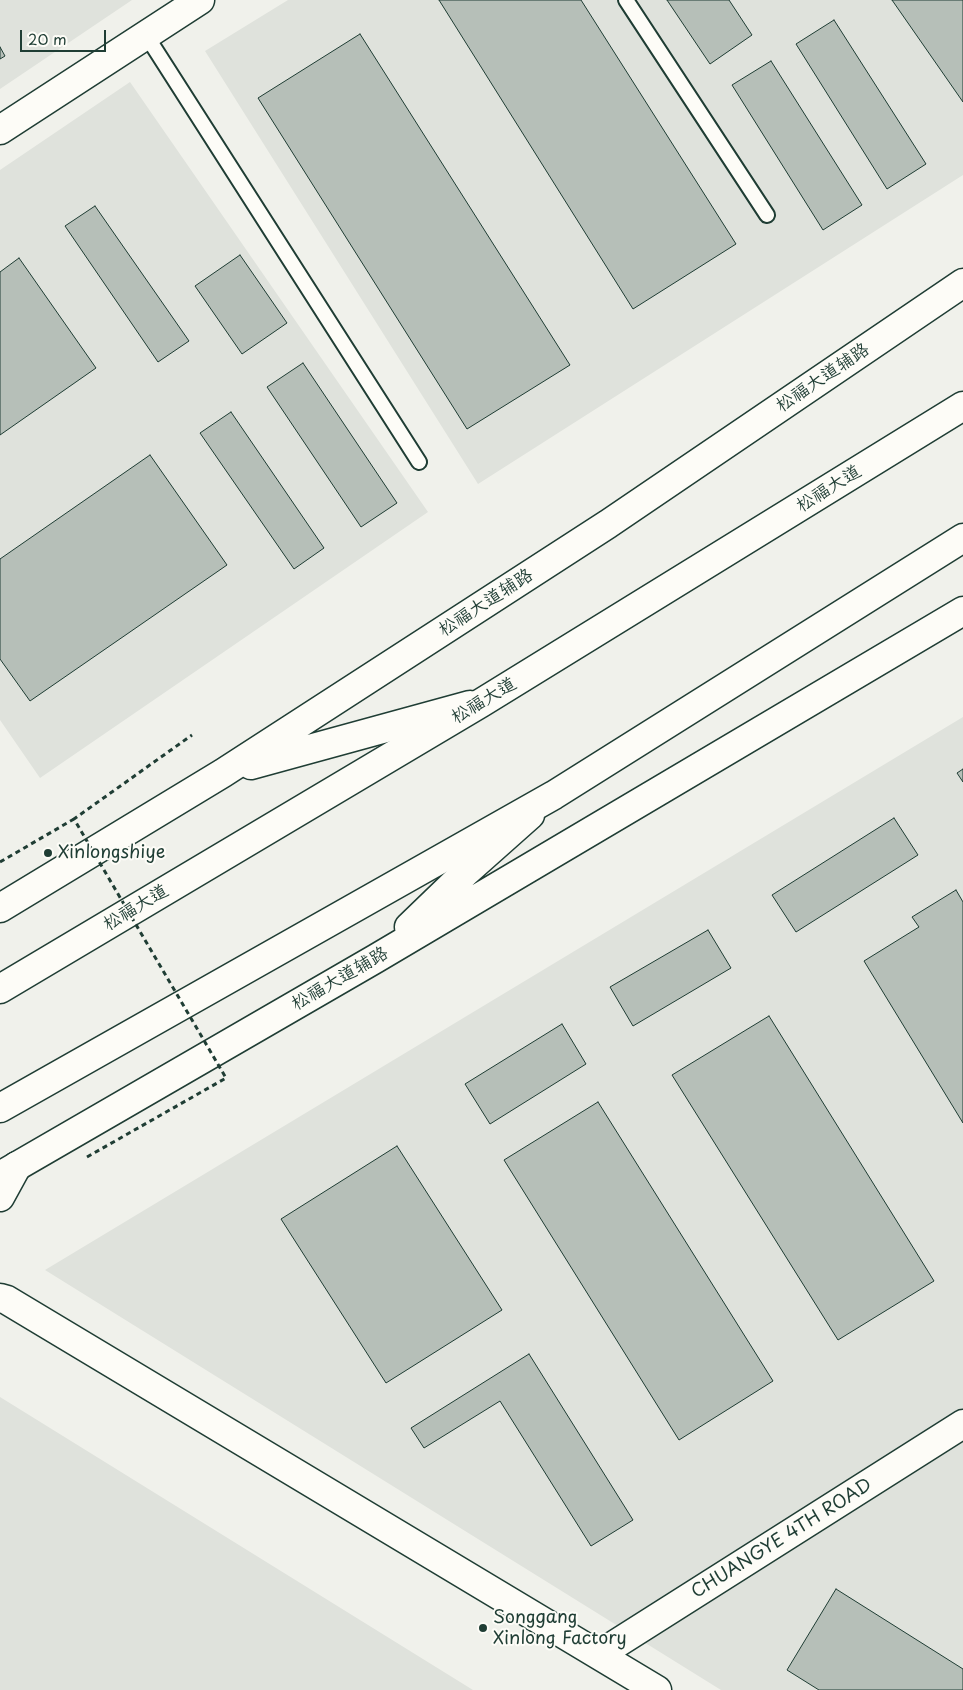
<!DOCTYPE html>
<meta charset="utf-8">
<style>
body{margin:0}
#map{position:relative;width:963px;height:1690px;overflow:hidden;background:#f0f1eb;font-family:"Playpen Sans",sans-serif}
canvas{display:block}
.scale{position:absolute;left:20px;top:30px;width:86px;height:22px;box-sizing:border-box;border:2px solid #1f3d34;border-top:0;padding-left:6px;font-size:15px;line-height:18px;white-space:nowrap;color:#1f3d34;-webkit-text-stroke:4px #fdfcf7;paint-order:stroke}
</style>
<div id="map">
<canvas width="963" height="1690"></canvas>
<div class="scale">20 m</div>
</div>
<script>
const g = document.querySelector('canvas').getContext('2d');
g.lineJoin = 'round';
function fillPath(path, color) {
  g.fillStyle = color;
  g.fill(path, 'evenodd');
}
function poly(rows) {
  const path = new Path2D();
  for (const r of rows) {
    path.moveTo(r[0], r[1]);
    for (let i = 2; i < r.length; i += 2) path.lineTo(r[i], r[i + 1]);
  }
  return path;
}
function strokePath(path, color, width, dash) {
  g.strokeStyle = color;
  g.lineWidth = width;
  g.lineCap = dash ? 'butt' : 'round';
  g.setLineDash(dash || []);
  g.stroke(path);
}
function write(font, color, halo, rows, align = 'center') {
  g.font = font + ' "Playpen Sans","LXGW WenKai TC",sans-serif';
  g.lineWidth = 4;
  g.setLineDash([]);
  g.textBaseline = 'middle';
  g.strokeStyle = halo;
  g.fillStyle = color;
  for (const [text, x, y, turn = 0] of rows) {
    g.save();
    g.translate(x, y);
    g.rotate((+turn || 0) * Math.PI / 180);
    g.textAlign = isNaN(turn) ? turn : align;
    if (halo) g.strokeText(text, 0, 0);
    g.fillText(text, 0, 0);
    g.restore();
  }
}
fillPath(poly([
 [0,0,132,0,0,89],
 [288,0,963,0,963,175,478,484,205,51],
 [130,82,428,512,40,778,0,720,0,170],
 [963,717,963,1690,721,1690,45,1270],
 [0,1397,473,1690,0,1690]
]), '#dfe2dc');
const building = poly([
 [439,0,581,0,736,244,633,309,439,0],
 [667,0,729,0,752,35,710,64,667,0],
 [892,0,963,0,963,102,892,0],
 [834,20,926,164,887,189,796,44,834,20],
 [360,34,570,365,467,429,258,98,360,34],
 [0,47,5,56,0,59,0,47],
 [771,61,862,205,823,230,732,85,771,61],
 [95,206,189,341,158,362,65,226,95,206],
 [240,255,287,323,242,354,195,286,240,255],
 [19,258,96,368,0,435,0,272,19,258],
 [303,363,397,503,361,527,267,387,303,363],
 [231,412,324,548,294,569,200,433,231,412],
 [150,455,227,565,30,701,0,659,0,559,150,455],
 [963,769,963,782,957,773,963,769],
 [894,818,918,855,796,932,772,895,894,818],
 [956,890,963,902,963,1123,864,961,919,927,912,917,956,890],
 [708,930,731,968,633,1026,610,987,708,930],
 [769,1016,934,1281,838,1340,672,1075,769,1016],
 [562,1024,586,1064,490,1124,465,1084,562,1024],
 [598,1102,773,1381,679,1440,504,1160,598,1102],
 [397,1146,502,1310,386,1383,281,1219,397,1146],
 [529,1354,633,1520,591,1546,500,1401,424,1448,411,1428,529,1354],
 [836,1589,963,1669,963,1690,819,1690,787,1670,836,1589]
]);
fillPath(building, '#b6bfb8');
strokePath(building, '#1f3d34', 1);
const lane = poly([
 [626,0,767,215],
 [146,35,419,462]
]);
const street = poly([
 [0,130,200,0],
 [0,1197,17,1166],
 [0,1298,7,1300,657,1690],
 [600,1654,963,1424]
]);
const secondary = poly([
 [251,765,470,705],
 [0,908,223,773,608,524,963,283],
 [409,927,467,871,530,815],
 [0,1176,375,959,963,611]
]);
const primary = poly([
 [0,989,481,703,963,406],
 [0,1108,554,795,963,538]
]);
strokePath(lane, '#1f3d34', 18);
strokePath(street, '#1f3d34', 31);
strokePath(secondary, '#1f3d34', 31);
strokePath(primary, '#1f3d34', 31);
strokePath(poly([
 [0,862,74,819]
]), '#1f3d34', 3, [5, 4]);
strokePath(lane, '#fdfcf7', 14);
strokePath(street, '#fdfcf7', 28);
strokePath(secondary, '#fdfcf7', 28);
strokePath(primary, '#fdfcf7', 28);
strokePath(poly([
 [87,1157,226,1078,74,819,192,735]
]), '#1f3d34', 3, [5, 4]);
for (const [x, y, r, color] of [
 [48,853,5,"#1f3d34"],
 [483,1628,5,"#1f3d34"]
]) {
  const dot = new Path2D();
  dot.arc(x, y, r, 0, 2 * Math.PI);
  g.fillStyle = color;
  g.fill(dot);
  strokePath(dot, '#fdfcf7', 2);
}
write('18px', '#1f3d34', '#fdfcf7', [
 ["松福大道辅路",823,378,-34],
 ["松福大道",829,489,-32],
 ["松福大道辅路",486,603,-33],
 ["松福大道",484,701,-31],
 ["松福大道",136,908,-31],
 ["松福大道辅路",340,979,-30],
 ["CHUANGYE 4TH ROAD",782,1539,-32]
]);
write('18px', '#1f3d34', '#fdfcf7', [
 ["Xinlongshiye",58,853],
 ["Songgang",493,1618],
 ["Xinlong Factory",493,1639]
], 'left');
</script>
